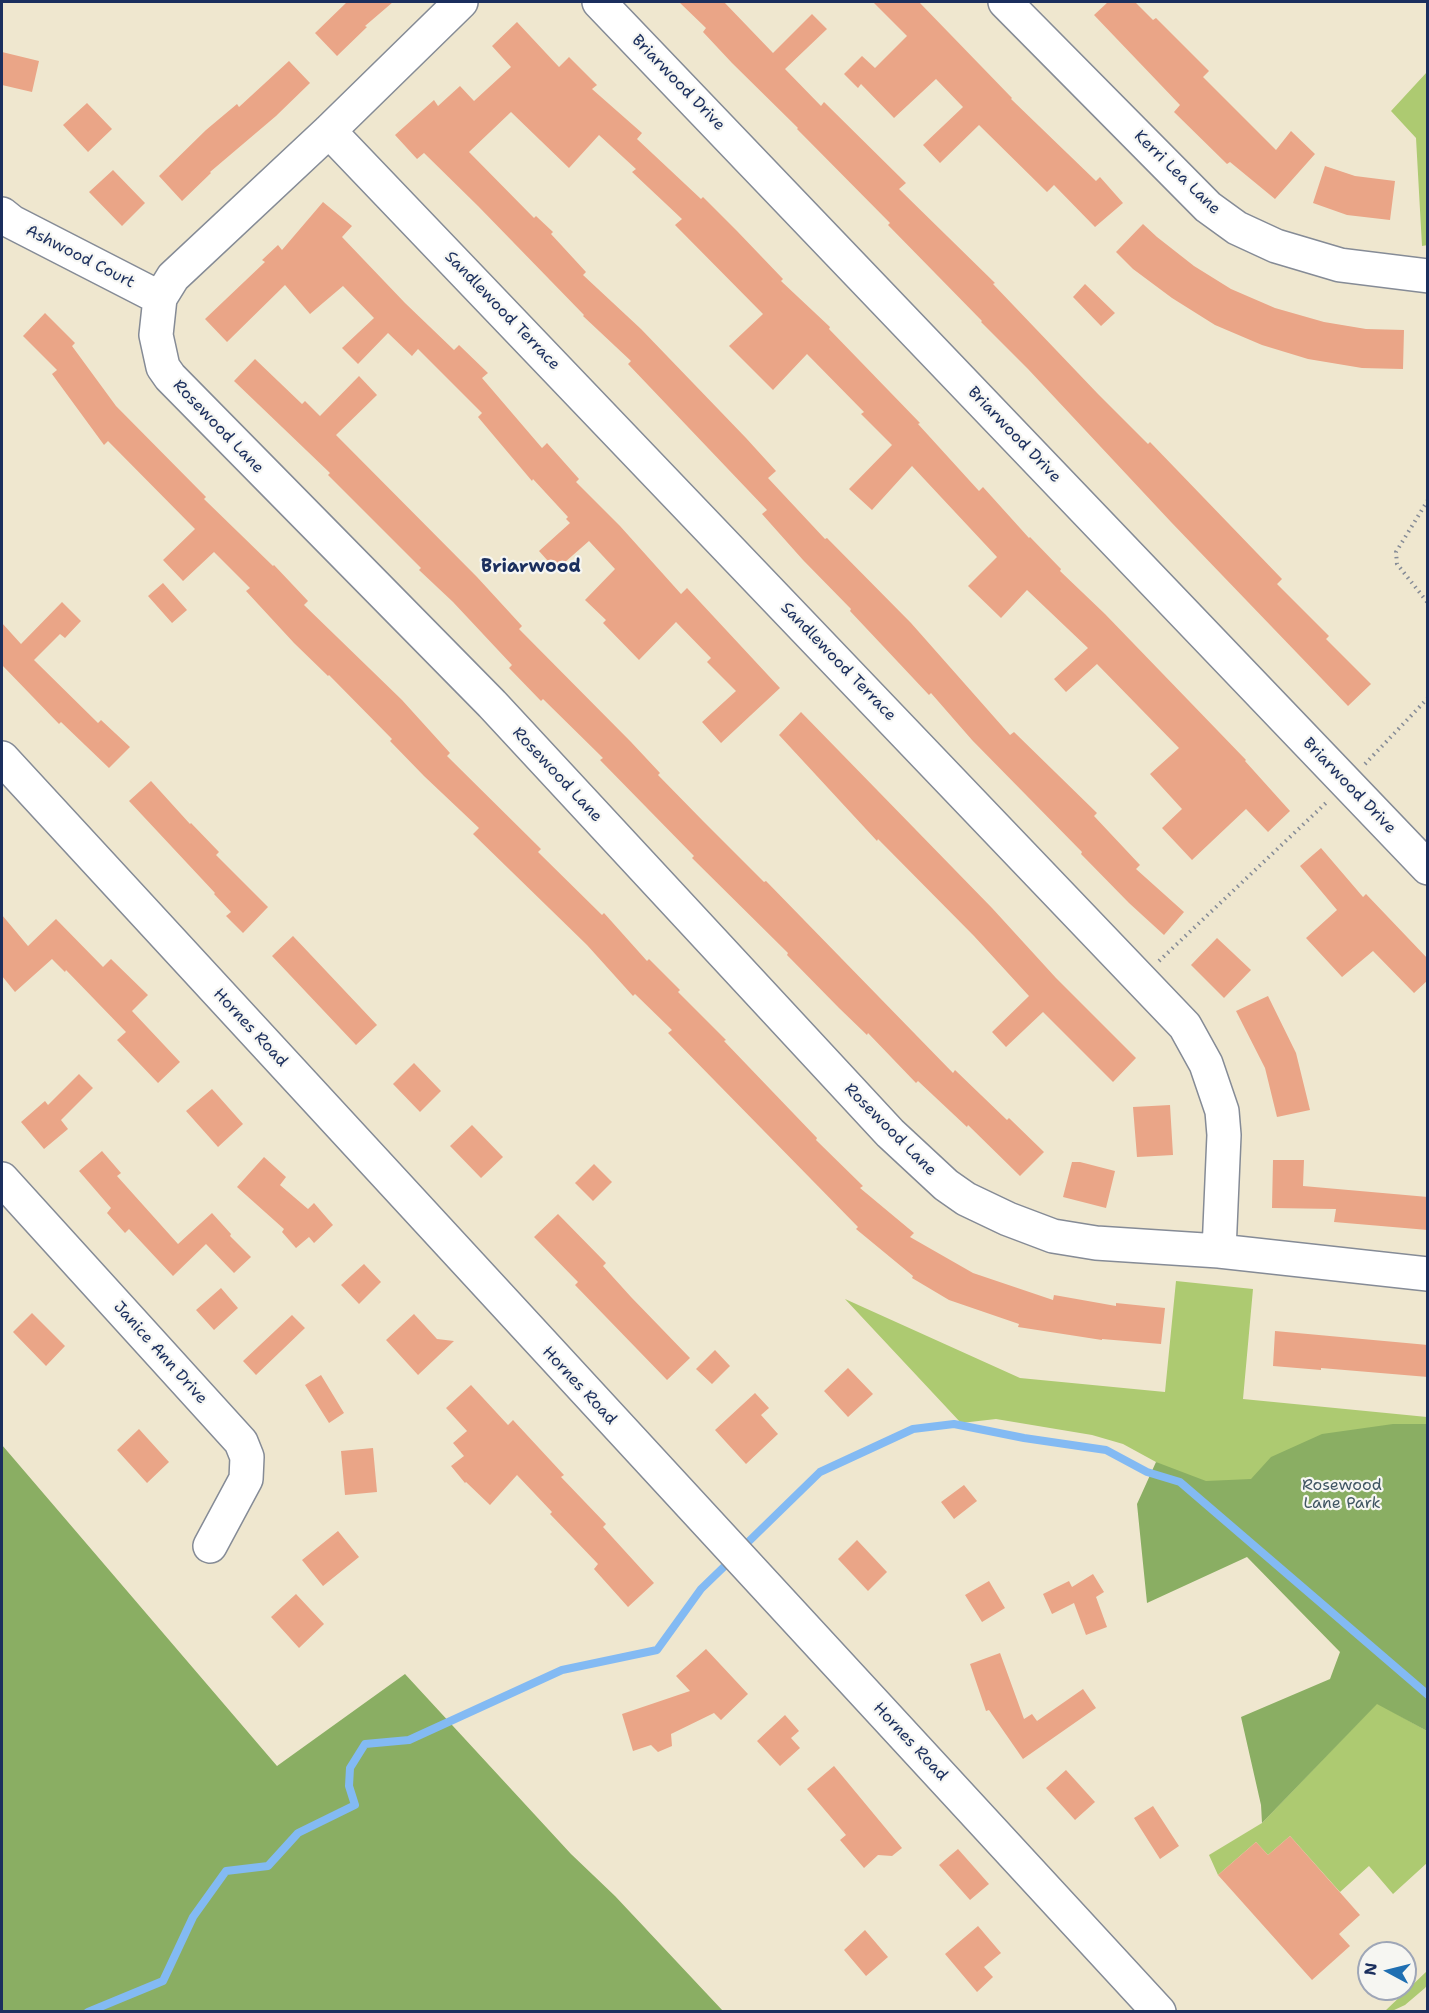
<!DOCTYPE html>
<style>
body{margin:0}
#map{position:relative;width:1429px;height:2013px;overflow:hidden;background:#efe7cf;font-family:"Shantell Sans",sans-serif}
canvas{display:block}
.frame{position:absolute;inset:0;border:3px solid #1b2f5e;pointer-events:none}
.north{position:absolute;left:1357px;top:1941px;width:60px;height:60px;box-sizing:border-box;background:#f6f6f2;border:2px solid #9ea6b7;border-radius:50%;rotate:277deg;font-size:16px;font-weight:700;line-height:24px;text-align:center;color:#1b2f5e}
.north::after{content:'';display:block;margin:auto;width:21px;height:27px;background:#1f6fb2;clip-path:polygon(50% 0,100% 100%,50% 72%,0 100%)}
</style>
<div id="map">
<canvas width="1429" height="2013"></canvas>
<div class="frame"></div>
<div class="north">N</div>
</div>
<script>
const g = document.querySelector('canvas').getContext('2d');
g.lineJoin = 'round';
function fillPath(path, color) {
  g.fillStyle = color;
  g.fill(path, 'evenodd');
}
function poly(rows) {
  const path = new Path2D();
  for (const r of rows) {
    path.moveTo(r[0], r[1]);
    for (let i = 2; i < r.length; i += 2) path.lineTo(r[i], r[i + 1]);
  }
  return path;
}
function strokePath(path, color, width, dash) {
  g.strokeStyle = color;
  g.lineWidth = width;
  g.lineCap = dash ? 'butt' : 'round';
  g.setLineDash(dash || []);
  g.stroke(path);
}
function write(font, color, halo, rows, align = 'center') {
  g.font = font + ' "Shantell Sans",sans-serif';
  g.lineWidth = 4.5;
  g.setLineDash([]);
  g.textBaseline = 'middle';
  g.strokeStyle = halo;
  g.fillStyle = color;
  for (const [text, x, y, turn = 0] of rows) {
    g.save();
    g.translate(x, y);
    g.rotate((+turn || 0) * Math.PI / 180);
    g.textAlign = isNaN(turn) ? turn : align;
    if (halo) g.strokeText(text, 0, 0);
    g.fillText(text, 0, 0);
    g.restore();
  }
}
fillPath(poly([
 [1427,72,1428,245,1422,246,1416,138,1391,111],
 [1176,1281,1253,1289,1243,1399,1427,1417,1427,1690,1156,1462,1123,1444,1092,1435,996,1419,961,1423,845,1299,1020,1378,1165,1392],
 [1377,1703,1427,1731,1427,1863,1393,1894,1369,1866,1340,1892,1290,1836,1268,1855,1256,1842,1218,1875,1209,1855,1262,1823],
 [1427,1971,1427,1985,1425,1988,1405,2005,1392,2011,1385,2011]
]), '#adca71');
fillPath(poly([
 [1393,1424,1427,1424,1427,1731,1377,1704,1262,1823,1261,1805,1241,1717,1330,1679,1340,1652,1247,1557,1147,1603,1137,1504,1156,1462,1206,1481,1251,1479,1271,1457,1322,1434],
 [2,1445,277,1766,405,1674,571,1854,615,1896,723,2011,2,2011]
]), '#8aae63');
strokePath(poly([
 [742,1548,820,1472,913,1429,954,1424,1024,1438,1106,1450,1147,1472,1180,1482,1428,1695],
 [88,2012,163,1981,193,1917,226,1871,268,1866,298,1833,355,1805,349,1786,350,1768,365,1744,409,1740,562,1670,657,1650,701,1589,732,1559]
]), '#83baf3', 8);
fillPath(poly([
 [347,2,393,2,365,26,367,27,337,56,315,33],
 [679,2,724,2,773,53,812,14,827,29,785,69,821,106,824,102,906,183,899,189,995,283,993,284,1098,394,1148,444,1150,442,1282,579,1277,584,1329,636,1326,639,1371,684,1348,706,1171,522,1028,369,981,322,982,321,888,225,890,223,797,129,798,128,732,63,703,32,706,28],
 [873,2,919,2,1012,98,1011,99,1096,181,1100,177,1123,203,1095,227,1054,185,1047,192,979,125,940,163,923,145,963,107,936,79,894,118,861,84,858,88,844,74,862,56,875,68,907,36],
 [1108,2,1135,2,1153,20,1156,18,1209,71,1203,77,1276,150,1291,131,1315,154,1275,199,1230,162,1227,164,1174,112,1180,105,1094,15],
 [517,22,559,67,569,57,597,85,592,89,642,133,637,139,701,199,703,197,737,231,783,279,781,281,830,327,829,329,920,423,918,424,979,491,983,487,1029,538,1030,537,1061,569,1060,571,1105,614,1246,760,1245,761,1290,811,1268,832,1246,809,1192,860,1162,828,1182,809,1150,774,1179,748,1097,664,1066,692,1054,679,1088,648,1027,590,1001,618,968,586,997,557,912,466,872,510,849,489,892,445,861,414,864,412,807,354,773,390,729,346,763,314,675,225,682,219,632,172,636,169,599,135,569,168,511,112,469,152,534,218,536,216,553,232,551,234,586,272,583,275,641,329,746,438,776,471,768,478,825,539,827,538,911,623,1010,735,1014,732,1097,813,1094,816,1140,865,1136,869,1184,912,1164,935,1129,903,1081,854,1082,852,972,740,931,693,929,695,850,611,851,609,803,560,762,514,767,510,628,364,631,361,583,316,584,315,478,206,424,153,417,159,395,135,434,100,438,106,460,86,474,101,511,67,492,46],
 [2,52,39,61,32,92,2,85],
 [289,61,310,83,276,116,210,172,211,173,182,201,159,176,206,130,237,104,239,107],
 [87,103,112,129,88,152,63,125],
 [1325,166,1355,176,1395,181,1390,220,1347,215,1313,203],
 [113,170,145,203,122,226,89,192],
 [323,202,352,226,342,237,405,303,454,350,459,345,488,373,482,378,542,448,547,443,579,479,576,482,620,526,681,594,687,588,780,688,721,743,702,722,736,691,707,662,711,658,676,622,639,660,603,623,606,620,585,600,615,569,589,541,556,570,539,551,570,523,566,519,568,517,533,479,532,481,478,417,482,413,418,349,412,356,388,333,358,364,342,348,374,318,343,286,310,314,285,285,227,342,205,319,265,262,262,260,278,245,282,250],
 [1143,224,1157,237,1194,266,1231,289,1275,308,1324,322,1366,329,1404,330,1403,369,1362,368,1308,359,1262,345,1215,325,1172,298,1133,269,1116,252],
 [1085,284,1115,313,1101,326,1073,297],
 [45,313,75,343,72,346,116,406,206,497,204,499,273,566,274,565,308,601,304,605,402,700,450,753,447,756,541,849,538,852,602,915,604,913,647,961,649,959,680,990,678,992,726,1040,724,1041,817,1138,816,1140,863,1186,860,1188,914,1233,910,1237,973,1273,1053,1300,1054,1295,1116,1306,1116,1303,1165,1308,1161,1344,1102,1339,1102,1340,1018,1327,1019,1324,949,1300,912,1278,913,1276,856,1229,858,1227,668,1033,672,1030,635,994,633,996,587,945,473,834,479,828,424,776,390,741,392,739,329,675,328,676,294,643,246,591,250,588,214,552,183,581,163,560,195,529,108,441,104,445,52,374,57,370,23,336],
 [255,359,302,404,305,401,320,416,359,376,377,395,336,435,477,577,522,626,519,629,631,742,660,773,658,775,703,821,764,882,766,881,953,1073,955,1070,1007,1120,1009,1118,1044,1152,1020,1176,968,1125,967,1127,918,1081,916,1083,868,1033,867,1035,839,1008,787,955,788,953,692,858,694,856,600,760,603,758,543,699,541,701,509,668,512,665,453,602,419,570,421,568,328,475,330,473,234,381],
 [163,583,187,610,172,623,148,596],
 [62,602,81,621,65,638,60,634,34,660,98,723,101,720,130,747,109,768,61,722,59,724,2,665,2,623,21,644],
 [801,712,992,908,1056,978,1136,1058,1113,1082,1043,1012,1006,1047,992,1032,1029,996,974,936,878,839,877,841,779,735],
 [151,781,190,824,191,823,219,852,216,855,268,907,243,933,226,916,231,912,214,894,215,893,129,801],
 [1321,848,1363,897,1366,894,1428,959,1428,980,1414,993,1373,951,1342,977,1306,938,1337,910,1300,866],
 [2,915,28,946,56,919,103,967,111,959,148,995,132,1011,180,1062,158,1083,117,1040,126,1032,66,970,65,972,52,959,15,992,2,976],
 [293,936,377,1025,356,1045,272,956],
 [1217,938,1251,970,1224,998,1191,965],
 [1268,996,1296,1053,1310,1110,1277,1117,1265,1068,1236,1011],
 [414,1063,441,1091,420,1112,393,1084],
 [79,1074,93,1088,61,1120,68,1129,44,1149,21,1122,45,1101,48,1105],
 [212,1089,243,1124,218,1147,186,1111],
 [1170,1105,1173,1155,1137,1157,1133,1107],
 [472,1125,503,1157,481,1178,450,1146],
 [102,1151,121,1173,117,1176,178,1244,212,1213,231,1234,230,1236,251,1257,234,1273,206,1244,173,1276,129,1229,125,1233,107,1213,111,1208,79,1171],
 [264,1157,286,1177,280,1185,308,1209,314,1203,333,1225,314,1243,309,1237,296,1248,282,1232,284,1229,237,1187],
 [1273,1160,1304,1160,1303,1186,1428,1197,1428,1230,1334,1222,1336,1209,1272,1208],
 [1072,1162,1080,1162,1115,1171,1106,1208,1063,1197],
 [594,1164,612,1182,593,1201,575,1183],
 [558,1214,606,1263,603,1266,631,1297,690,1358,667,1380,575,1285,578,1282,534,1237],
 [364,1264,381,1282,359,1304,341,1285],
 [221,1288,238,1308,214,1330,196,1310],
 [32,1313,65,1346,46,1366,13,1332],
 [414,1314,437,1339,454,1341,418,1375,386,1340],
 [292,1315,305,1328,256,1375,243,1361],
 [1275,1331,1428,1345,1428,1377,1321,1368,1321,1370,1273,1366],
 [715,1350,730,1366,712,1384,696,1369],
 [848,1368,873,1394,848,1417,824,1391],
 [321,1375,344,1413,329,1423,305,1385],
 [471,1385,508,1425,513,1420,564,1475,561,1477,606,1524,603,1527,654,1583,628,1607,594,1569,598,1564,550,1514,552,1512,517,1475,490,1505,466,1482,465,1483,451,1466,464,1456,453,1443,467,1431,446,1408],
 [755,1393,769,1408,761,1415,778,1434,746,1464,715,1430],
 [139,1429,169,1462,147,1483,117,1450],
 [373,1448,377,1492,345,1495,341,1451],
 [964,1485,977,1501,954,1519,941,1502],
 [338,1531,359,1557,323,1586,302,1560],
 [857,1540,887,1572,868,1591,838,1559],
 [1093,1574,1104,1592,1096,1597,1107,1627,1086,1635,1074,1603,1052,1614,1043,1594,1069,1581,1072,1587],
 [989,1581,1005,1608,982,1622,965,1595],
 [296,1594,324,1624,299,1648,271,1617],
 [706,1649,748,1694,721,1720,714,1713,671,1734,672,1746,658,1752,651,1745,633,1751,622,1714,690,1691,676,1676],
 [1000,1653,1024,1719,1032,1714,1037,1721,1083,1689,1096,1708,1023,1759,989,1710,986,1711,970,1664],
 [785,1715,799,1731,791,1738,800,1748,780,1766,757,1741],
 [834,1766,902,1848,892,1856,878,1855,864,1868,840,1840,846,1835,807,1789],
 [1066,1770,1095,1802,1075,1820,1046,1788],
 [1153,1806,1179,1846,1160,1859,1134,1818],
 [1290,1836,1360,1915,1339,1934,1350,1946,1312,1980,1218,1875,1256,1842,1268,1855],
 [958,1849,989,1884,970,1900,939,1865],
 [978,1926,1001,1953,984,1967,993,1977,977,1992,945,1954],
 [865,1930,888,1957,866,1976,844,1950]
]), '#eaa587');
const minor = poly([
 [461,2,329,131,173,277,160,298,156,335,163,367,170,377,492,704,890,1133,946,1185,966,1199,1008,1219,1053,1236,1096,1243,1219,1251,1428,1274],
 [599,2,1428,868],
 [1005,2,1208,207,1237,228,1276,246,1340,265,1428,276],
 [329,131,1185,1026,1206,1064,1222,1111,1224,1135,1219,1251],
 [2,214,12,222,160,298],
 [2,758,1159,2012],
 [2,1179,241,1442,247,1457,246,1479,210,1546]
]);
strokePath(minor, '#858b96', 36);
strokePath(poly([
 [1428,500,1396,552,1397,564,1428,603],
 [1365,764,1428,698],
 [1159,961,1328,801]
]), '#858b96', 4, [1.5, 4.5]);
strokePath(minor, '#fff', 33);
write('16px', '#1b2f5e', '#f6f6f2', [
 ["Briarwood Drive",678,83,46],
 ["Kerri Lea Lane",1177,173,44],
 ["Ashwood Court",80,257,27],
 ["Sandlewood Terrace",502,311,46],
 ["Rosewood Lane",218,427,46],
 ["Briarwood Drive",1014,435,46],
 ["Sandlewood Terrace",838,662,46],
 ["Rosewood Lane",557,775,47],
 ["Briarwood Drive",1349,786,46],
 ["Hornes Road",250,1028,47],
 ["Rosewood Lane",890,1130,45],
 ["Janice Ann Drive",160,1353,48],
 ["Hornes Road",579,1386,47],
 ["Hornes Road",910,1742,47]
]);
write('16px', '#405663', '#f6f6f2', [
 ["Rosewood",1342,1486],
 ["Lane Park",1342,1504]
]);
write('bold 18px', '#1b2f5e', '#f6f6f2', [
 ["Briarwood",531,567]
]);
</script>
